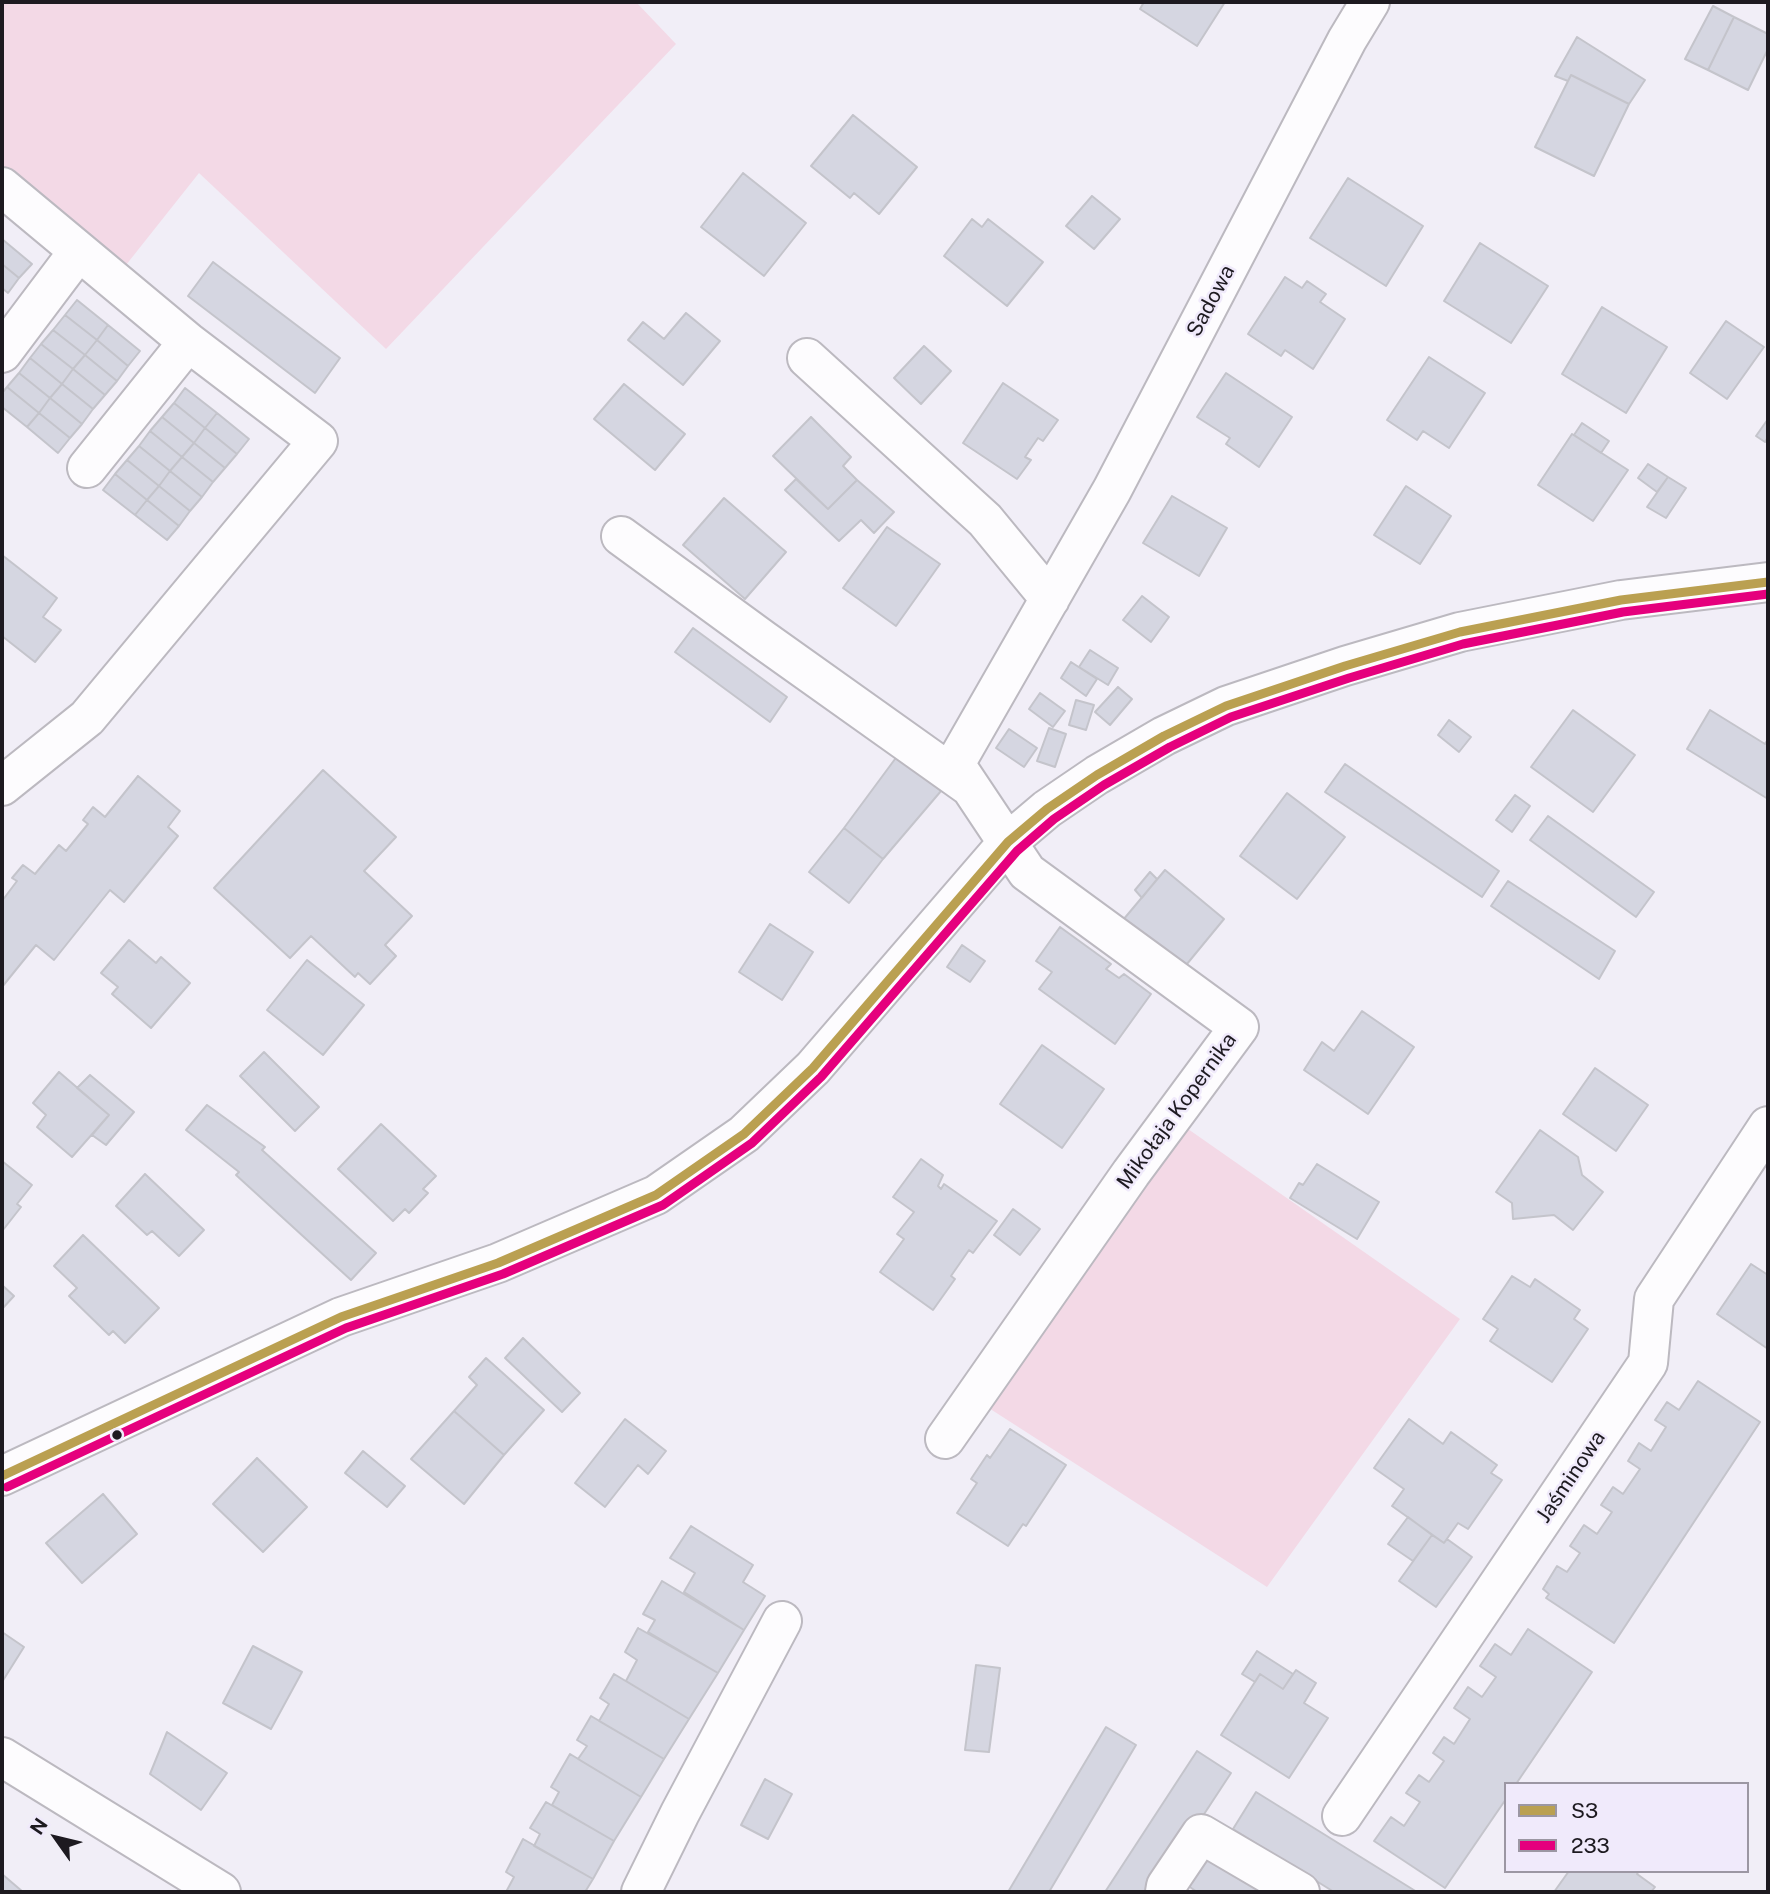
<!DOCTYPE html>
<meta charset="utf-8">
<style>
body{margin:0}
#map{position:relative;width:1770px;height:1894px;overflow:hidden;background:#f1eef7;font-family:"Public Sans",sans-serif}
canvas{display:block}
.frame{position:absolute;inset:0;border:4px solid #1d1a20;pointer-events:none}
.legend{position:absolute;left:1504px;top:1782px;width:245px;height:91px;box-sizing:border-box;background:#f0eafb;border:2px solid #9c97a3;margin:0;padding:9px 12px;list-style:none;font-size:21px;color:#1d1a20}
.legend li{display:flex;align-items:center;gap:14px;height:35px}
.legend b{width:35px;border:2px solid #9c97a3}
.north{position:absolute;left:21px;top:1803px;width:70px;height:70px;-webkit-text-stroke:5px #f0eafb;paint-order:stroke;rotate:304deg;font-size:19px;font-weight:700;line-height:28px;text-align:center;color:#1d1a20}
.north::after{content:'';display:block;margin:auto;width:24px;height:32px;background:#1d1a20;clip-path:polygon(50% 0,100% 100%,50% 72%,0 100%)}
</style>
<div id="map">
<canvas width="1770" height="1894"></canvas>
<div class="frame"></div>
<ul class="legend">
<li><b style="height:9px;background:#baa051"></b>S3</li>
<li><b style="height:9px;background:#e5007d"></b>233</li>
</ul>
<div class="north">N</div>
</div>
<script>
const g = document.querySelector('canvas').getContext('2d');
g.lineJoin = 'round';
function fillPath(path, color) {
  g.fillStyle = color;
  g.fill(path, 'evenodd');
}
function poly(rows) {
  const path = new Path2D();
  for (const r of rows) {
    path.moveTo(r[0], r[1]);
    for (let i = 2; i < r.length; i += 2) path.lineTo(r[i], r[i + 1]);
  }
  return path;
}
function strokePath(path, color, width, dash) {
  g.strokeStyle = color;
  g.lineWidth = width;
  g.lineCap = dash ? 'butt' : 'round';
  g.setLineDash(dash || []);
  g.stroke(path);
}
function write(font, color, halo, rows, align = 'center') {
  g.font = font + ' "Public Sans",sans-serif';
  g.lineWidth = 5;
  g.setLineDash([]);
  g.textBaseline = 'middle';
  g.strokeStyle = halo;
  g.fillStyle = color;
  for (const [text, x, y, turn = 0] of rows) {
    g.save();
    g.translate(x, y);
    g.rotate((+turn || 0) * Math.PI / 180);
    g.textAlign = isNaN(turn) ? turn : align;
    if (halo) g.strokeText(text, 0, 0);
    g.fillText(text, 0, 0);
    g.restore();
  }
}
fillPath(poly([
 [2,2,636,2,676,44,386,349,199,173,126,265,2,168],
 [1178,1122,1460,1319,1267,1587,981,1403]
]), '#f3d9e6');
const building = poly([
 [1144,2,1225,2,1197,46,1140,9,1144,2],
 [1713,6,1734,17,1708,70,1685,59,1713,6],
 [1734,17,1768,34,1768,49,1748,90,1708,70,1734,17],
 [1577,37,1645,80,1629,104,1571,75,1568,81,1555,76,1577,37],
 [1571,75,1629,104,1594,176,1535,147,1571,75],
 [853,115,917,167,879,214,854,193,850,198,811,166,853,115],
 [743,173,806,223,764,276,701,227,743,173],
 [1348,178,1423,226,1386,286,1310,238,1348,178],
 [1092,196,1120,219,1094,249,1066,226,1092,196],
 [972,219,982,227,988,219,1043,262,1007,306,944,256,972,219],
 [2,239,32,264,19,278,2,264,2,239],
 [1480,243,1548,286,1511,343,1444,301,1480,243],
 [213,262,340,358,315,393,188,296,213,262],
 [2,264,19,278,8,293,2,288,2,264],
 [1285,277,1302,288,1307,281,1326,294,1320,302,1345,319,1313,369,1285,350,1281,356,1248,334,1285,277],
 [77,300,108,325,97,340,65,315,77,300],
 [1602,307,1667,347,1626,413,1562,374,1602,307],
 [686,313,720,341,683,385,628,340,643,322,664,339,686,313],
 [65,315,97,340,85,355,53,330,65,315],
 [1726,321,1764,347,1727,399,1690,373,1726,321],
 [108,325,140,351,128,366,97,340,108,325],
 [53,330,85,355,73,369,41,344,53,330],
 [97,340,128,366,117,381,85,355,97,340],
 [41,344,73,369,62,384,30,358,41,344],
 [924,346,951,371,921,404,894,378,924,346],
 [85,355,117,381,105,395,73,369,85,355],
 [1429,357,1485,393,1449,448,1423,431,1417,440,1387,420,1429,357],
 [30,358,62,384,50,398,19,373,30,358],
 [73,369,105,395,93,409,62,384,73,369],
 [19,373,50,398,39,413,7,387,19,373],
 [1226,373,1292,417,1259,467,1226,444,1230,438,1197,417,1226,373],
 [1003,383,1058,420,1043,441,1038,438,1025,457,1031,460,1017,479,963,443,1003,383],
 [62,384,93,409,82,424,50,398,62,384],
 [624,384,685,434,655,470,594,419,624,384],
 [7,387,39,413,27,427,2,407,2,393,7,387],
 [185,388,217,413,205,428,174,403,185,388],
 [50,398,82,424,70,438,39,413,50,398],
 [174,403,205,428,194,443,162,417,174,403],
 [39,413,70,438,58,453,27,427,39,413],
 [217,413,249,439,237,454,205,428,217,413],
 [162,417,194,443,182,457,150,431,162,417],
 [811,417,851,457,843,466,857,480,828,509,773,456,811,417],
 [1768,419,1768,437,1765,442,1756,436,1768,419],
 [1582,423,1609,441,1601,453,1574,435,1582,423],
 [205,428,237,454,225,468,194,443,205,428],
 [150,431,182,457,170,471,139,446,150,431],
 [1572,434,1628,470,1593,521,1538,485,1572,434],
 [194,443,225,468,213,482,182,457,194,443],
 [139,446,170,471,159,486,127,460,139,446],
 [182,457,213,482,202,497,170,471,182,457],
 [127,460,159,486,147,500,115,474,127,460],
 [1648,464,1668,477,1657,492,1638,478,1648,464],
 [170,471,202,497,190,511,159,486,170,471],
 [115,474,147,500,135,515,103,490,115,474],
 [1668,477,1686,488,1666,518,1647,507,1668,477],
 [796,479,828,509,857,480,894,512,874,533,861,520,839,541,785,490,796,479],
 [159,486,190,511,179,526,147,500,159,486],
 [1406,486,1451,516,1420,564,1374,535,1406,486],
 [1172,496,1227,528,1199,576,1143,543,1172,496],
 [724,498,786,552,745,599,683,545,724,498],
 [147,500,179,526,167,540,135,515,147,500],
 [887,527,940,564,896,626,843,588,887,527],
 [2,555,57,598,43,617,61,630,35,662,2,636,2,555],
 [1142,596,1169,617,1151,642,1123,620,1142,596],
 [693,628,787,697,770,722,675,652,693,628],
 [1090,650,1118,668,1108,685,1079,667,1090,650],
 [1071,662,1097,679,1086,696,1061,678,1071,662],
 [1118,687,1132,699,1110,725,1095,712,1118,687],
 [1040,693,1065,711,1053,727,1029,709,1040,693],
 [1076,700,1094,705,1086,730,1069,725,1076,700],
 [1573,710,1635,755,1593,812,1531,767,1573,710],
 [1710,710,1765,744,1768,739,1768,799,1687,749,1710,710],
 [1449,720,1471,737,1459,752,1438,735,1449,720],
 [1049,728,1066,734,1055,767,1037,761,1049,728],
 [1009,729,1037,748,1024,767,996,748,1009,729],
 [898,755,941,791,883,859,844,828,898,755],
 [1345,764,1499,871,1482,897,1325,792,1345,764],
 [323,770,396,837,364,871,412,916,385,945,396,956,370,984,358,973,355,977,311,936,290,958,214,888,323,770],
 [138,776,180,811,168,827,178,836,124,902,110,890,54,960,36,945,2,987,2,901,17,881,12,878,23,865,35,874,59,845,66,851,88,824,83,820,93,807,105,817,138,776],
 [1287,793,1345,837,1297,899,1240,856,1287,793],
 [1515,795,1530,806,1512,832,1496,820,1515,795],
 [1548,816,1654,892,1636,917,1530,840,1548,816],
 [844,828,883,859,849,903,809,872,844,828],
 [1165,870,1224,919,1182,970,1123,920,1165,870],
 [1150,872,1157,879,1142,898,1135,890,1150,872],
 [1508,881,1615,951,1599,979,1491,906,1508,881],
 [770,924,813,952,782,1000,739,972,770,924],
 [1060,927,1111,964,1106,969,1119,978,1124,974,1151,994,1115,1044,1039,989,1052,972,1036,961,1060,927],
 [129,940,156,963,161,957,190,983,151,1028,112,994,118,987,101,973,129,940],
 [962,945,985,961,970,982,947,967,962,945],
 [307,960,364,1005,323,1055,267,1010,307,960],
 [1362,1011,1414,1047,1368,1114,1304,1070,1322,1042,1334,1051,1362,1011],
 [1042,1045,1104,1089,1062,1148,1000,1104,1042,1045],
 [264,1052,319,1107,295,1131,240,1076,264,1052],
 [1595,1068,1648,1105,1616,1151,1563,1114,1595,1068],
 [59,1072,109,1115,72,1157,37,1127,46,1115,33,1103,59,1072],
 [90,1075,134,1112,106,1145,92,1135,109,1115,77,1088,90,1075],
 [207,1105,265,1147,262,1150,376,1253,351,1280,236,1175,239,1172,186,1130,207,1105],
 [381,1124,436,1176,423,1189,428,1193,409,1213,405,1209,393,1221,338,1169,381,1124],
 [1540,1130,1578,1157,1582,1175,1603,1192,1573,1230,1554,1215,1513,1219,1512,1203,1496,1192,1540,1130],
 [921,1159,943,1175,938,1186,941,1189,944,1184,997,1221,973,1253,969,1250,951,1276,955,1279,933,1310,880,1272,904,1239,897,1234,914,1212,893,1197,921,1159],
 [2,1161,32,1185,17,1204,21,1207,3,1230,2,1161],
 [1317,1164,1379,1202,1357,1239,1290,1198,1299,1183,1303,1185,1317,1164],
 [145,1174,204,1230,179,1256,152,1231,147,1235,116,1206,145,1174],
 [1013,1209,1040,1229,1020,1255,994,1235,1013,1209],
 [83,1235,159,1308,125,1343,113,1331,109,1335,69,1296,77,1288,54,1266,83,1235],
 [1751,1264,1768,1275,1768,1349,1717,1314,1751,1264],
 [1512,1276,1530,1287,1535,1279,1580,1310,1574,1319,1588,1329,1552,1382,1490,1341,1498,1329,1483,1319,1512,1276],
 [2,1285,14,1296,2,1309,2,1285],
 [523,1338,580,1393,562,1412,505,1358,523,1338],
 [486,1358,544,1410,504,1455,454,1411,477,1385,469,1377,486,1358],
 [1698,1381,1760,1422,1614,1643,1546,1598,1549,1594,1543,1589,1557,1566,1567,1572,1580,1553,1570,1546,1584,1525,1597,1534,1612,1512,1601,1505,1613,1487,1623,1494,1640,1469,1628,1461,1639,1443,1651,1451,1666,1427,1655,1420,1667,1402,1679,1410,1698,1381],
 [454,1411,504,1455,464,1504,411,1459,454,1411],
 [625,1419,666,1451,648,1474,638,1465,605,1507,575,1483,625,1419],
 [1409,1419,1443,1444,1451,1432,1497,1465,1491,1473,1502,1480,1468,1529,1458,1523,1444,1543,1392,1506,1404,1489,1374,1468,1409,1419],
 [1010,1429,1066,1465,1026,1526,1023,1524,1008,1546,957,1513,977,1483,971,1479,987,1455,990,1458,1010,1429],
 [363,1451,405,1486,387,1507,345,1473,363,1451],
 [257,1458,307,1507,263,1552,213,1504,257,1458],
 [103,1494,137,1534,82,1583,46,1543,103,1494],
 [1408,1517,1432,1535,1413,1561,1388,1544,1408,1517],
 [691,1526,753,1565,743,1582,765,1596,744,1630,684,1592,695,1573,670,1558,691,1526],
 [1432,1535,1444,1543,1447,1539,1472,1557,1436,1607,1399,1581,1432,1535],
 [662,1581,744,1630,718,1673,648,1632,655,1620,643,1614,662,1581],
 [638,1628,718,1673,689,1719,626,1681,637,1660,625,1652,638,1628],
 [1528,1629,1592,1672,1516,1784,1506,1784,1506,1799,1445,1888,1374,1841,1391,1817,1404,1826,1420,1802,1406,1793,1419,1775,1429,1782,1444,1761,1433,1753,1444,1737,1454,1744,1470,1719,1454,1708,1468,1687,1482,1697,1496,1677,1480,1666,1495,1644,1511,1655,1528,1629],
 [2,1632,24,1647,2,1682,2,1632],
 [253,1646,302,1672,271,1729,223,1703,253,1646],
 [1257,1651,1293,1674,1283,1689,1260,1674,1255,1682,1242,1674,1257,1651],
 [976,1665,1000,1668,989,1752,965,1750,976,1665],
 [1296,1670,1316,1683,1304,1703,1328,1718,1289,1778,1221,1735,1260,1674,1283,1689,1296,1670],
 [614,1674,689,1719,664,1759,599,1721,609,1704,600,1698,614,1674],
 [591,1716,664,1759,641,1797,578,1759,587,1746,577,1740,591,1716],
 [1106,1727,1136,1745,1049,1892,1008,1892,1106,1727],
 [167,1732,227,1773,201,1810,150,1774,167,1732],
 [1197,1751,1231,1773,1153,1892,1105,1892,1197,1751],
 [570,1754,641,1797,614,1841,552,1805,559,1792,551,1787,570,1754],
 [765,1779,792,1794,768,1839,741,1825,765,1779],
 [1256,1792,1417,1892,1334,1892,1233,1829,1256,1792],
 [546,1802,614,1841,593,1879,534,1846,540,1834,530,1828,546,1802],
 [523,1839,593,1879,585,1892,506,1892,514,1877,506,1872,523,1839],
 [1209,1855,1262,1892,1197,1892,1187,1885,1209,1855],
 [1569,1871,1639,1871,1637,1874,1655,1887,1651,1892,1554,1892,1569,1871],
 [2,1874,23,1892,2,1892,2,1874]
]);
fillPath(building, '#d5d6e1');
strokePath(building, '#c4c4cb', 2);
const minor = poly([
 [2,187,188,342,318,441,87,718,2,786],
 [2,353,78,252],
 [807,358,985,520,1050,599],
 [87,468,188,342],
 [621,536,762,639,970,787],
 [945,1439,1131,1173,1239,1027,1027,872,955,764,1112,490,1347,40,1370,2],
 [2,1476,341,1317,498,1263,656,1195,744,1134,813,1068,1008,842,1047,809,1097,775,1164,736,1226,706,1345,666,1460,632,1621,600,1768,582],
 [2,1757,221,1892],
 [1342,1816,1648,1363,1654,1299,1768,1126],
 [641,1892,680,1813,782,1621],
 [1165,1892,1166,1886,1201,1834,1300,1892]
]);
strokePath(minor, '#bcb9c0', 42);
strokePath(minor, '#fdfcfe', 38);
strokePath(poly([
 [2,1476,341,1317,498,1263,656,1195,744,1134,813,1068,1008,842,1047,809,1097,775,1164,736,1226,706,1345,666,1460,632,1621,600,1768,582]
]), '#baa051', 9);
strokePath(poly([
 [7,1487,346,1328,503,1274,663,1205,752,1143,821,1077,1017,851,1054,819,1104,785,1170,747,1231,717,1349,678,1463,644,1623,612,1768,594]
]), '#e5007d', 9);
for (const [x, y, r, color] of [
 [117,1435,6,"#1d1a20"]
]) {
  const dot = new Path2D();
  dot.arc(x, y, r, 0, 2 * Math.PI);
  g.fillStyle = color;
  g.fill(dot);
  strokePath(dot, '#f0eafb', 2.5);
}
write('21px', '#1d1a20', '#f0eafb', [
 ["Sadowa",1211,301,-62],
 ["Mikołaja Kopernika",1177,1111,-54],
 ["Jaśminowa",1571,1477,-56]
]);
</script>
